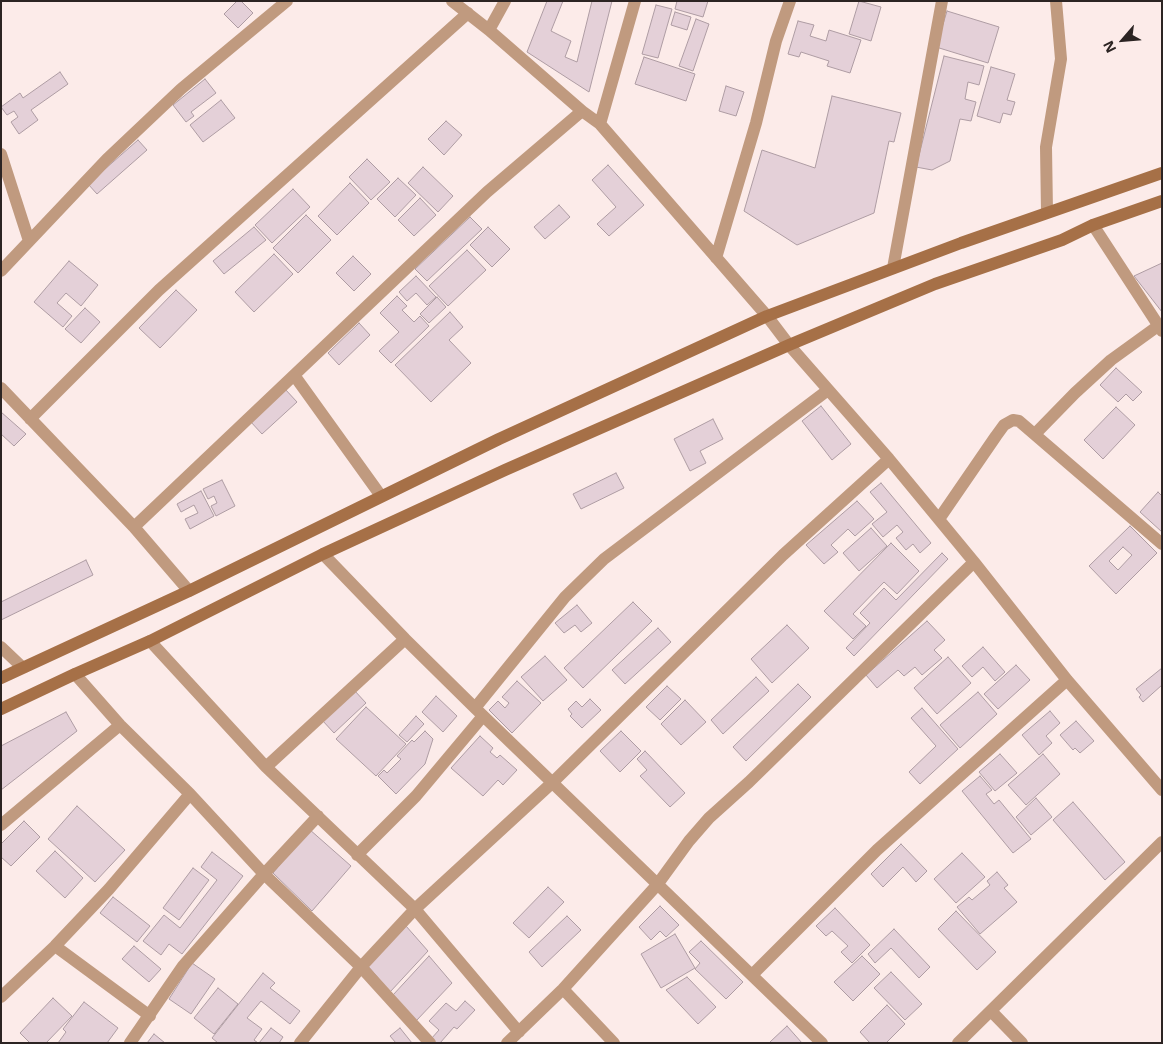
<!DOCTYPE html>
<style>
body{margin:0}
#map{position:relative;width:1163px;height:1044px;overflow:hidden;background:#fcebe9;font-family:"Open Sans",sans-serif}
canvas{display:block}
.frame{position:absolute;inset:0;border:2px solid #2c2423;pointer-events:none}
.north{position:absolute;left:1098px;top:15px;width:50px;height:50px;-webkit-text-stroke:4px #fcebe9;paint-order:stroke;rotate:243deg;font-size:14px;font-weight:700;line-height:20px;text-align:center;color:#2c2423}
.north::after{content:'';display:block;margin:auto;width:18px;height:22px;background:#2c2423;clip-path:polygon(50% 0,100% 100%,50% 72%,0 100%)}
</style>
<div id="map">
<canvas width="1163" height="1044"></canvas>
<div class="frame"></div>
<div class="north">N</div>
</div>
<script>
const g = document.querySelector('canvas').getContext('2d');
g.lineJoin = 'round';
function fillPath(path, color) {
  g.fillStyle = color;
  g.fill(path, 'evenodd');
}
function poly(rows) {
  const path = new Path2D();
  for (const r of rows) {
    path.moveTo(r[0], r[1]);
    for (let i = 2; i < r.length; i += 2) path.lineTo(r[i], r[i + 1]);
  }
  return path;
}
function strokePath(path, color, width, dash) {
  g.strokeStyle = color;
  g.lineWidth = width;
  g.lineCap = dash ? 'butt' : 'round';
  g.setLineDash(dash || []);
  g.stroke(path);
}
const building = poly([
 [237,1,241,1,253,13,238,28,224,14,237,1],
 [547,1,563,1,551,31,571,41,565,57,577,62,592,1,612,1,589,92,527,52,547,1],
 [677,1,708,1,703,17,675,9,677,1],
 [859,1,881,7,871,41,849,34,859,1],
 [656,5,672,9,658,58,642,54,656,5],
 [947,11,999,27,988,63,936,47,947,11],
 [675,12,691,17,687,30,671,25,675,12],
 [696,19,709,24,693,71,679,66,696,19],
 [798,21,814,25,810,36,826,41,829,30,861,40,850,73,827,66,829,61,801,52,799,57,788,54,798,21],
 [944,56,984,66,979,85,968,82,965,99,976,102,971,121,960,119,950,161,932,170,916,167,944,56],
 [644,57,695,74,686,101,635,84,644,57],
 [991,67,1015,74,1007,100,1015,102,1011,115,1003,113,1000,123,977,116,991,67],
 [60,72,68,84,31,110,38,120,19,134,11,122,18,117,14,111,7,115,1,107,20,93,23,98,60,72],
 [205,79,216,93,191,112,194,116,186,122,173,105,205,79],
 [726,86,744,92,736,116,719,111,726,86],
 [832,96,901,113,894,142,889,141,874,213,797,245,744,211,762,150,815,168,832,96],
 [221,100,235,118,203,142,190,125,221,100],
 [446,121,462,135,444,155,428,139,446,121],
 [138,140,147,150,97,194,88,184,138,140],
 [367,159,390,182,371,200,349,177,367,159],
 [608,165,644,205,609,236,597,224,616,207,592,180,608,165],
 [423,167,453,196,438,212,408,183,423,167],
 [398,178,416,195,395,217,377,199,398,178],
 [350,183,369,203,337,235,318,216,350,183],
 [293,189,310,207,272,243,255,225,293,189],
 [420,198,436,215,414,236,398,220,420,198],
 [559,205,570,217,545,239,534,227,559,205],
 [306,215,331,240,298,273,273,248,306,215],
 [470,217,482,229,427,281,415,269,470,217],
 [254,227,266,240,224,274,213,261,254,227],
 [488,227,510,249,492,267,470,245,488,227],
 [467,250,486,270,448,306,429,286,467,250],
 [274,254,293,274,254,312,235,292,274,254],
 [353,256,371,274,354,291,336,273,353,256],
 [69,261,98,285,81,306,66,293,57,303,72,316,63,327,34,302,69,261],
 [1162,263,1162,312,1134,276,1162,263],
 [416,276,436,297,427,305,416,293,407,301,399,292,416,276],
 [176,290,197,310,160,348,139,328,176,290],
 [397,296,407,306,402,310,414,322,420,316,429,326,391,363,379,351,399,332,380,313,397,296],
 [437,297,446,307,429,323,420,314,437,297],
 [85,308,100,322,81,343,65,329,85,308],
 [450,312,463,327,449,340,471,363,431,402,395,365,450,312],
 [359,323,370,335,339,365,328,353,359,323],
 [1116,368,1142,392,1133,401,1126,394,1118,402,1100,385,1116,368],
 [285,389,297,402,262,434,250,421,285,389],
 [821,406,851,444,832,460,802,421,821,406],
 [1116,407,1135,425,1103,459,1084,440,1116,407],
 [1,412,26,434,14,446,1,434,1,412],
 [713,419,723,439,700,451,706,463,690,471,674,439,713,419],
 [616,473,624,488,581,509,573,494,616,473],
 [222,480,235,506,216,516,211,506,217,503,214,496,208,499,203,489,222,480],
 [881,483,931,543,920,553,913,544,906,550,896,538,903,532,897,525,883,537,872,524,887,512,870,492,881,483],
 [201,491,214,516,190,529,185,519,198,513,194,505,181,512,177,504,201,491],
 [1158,492,1162,496,1162,532,1140,512,1158,492],
 [857,501,874,519,855,536,848,529,831,545,838,552,824,564,806,545,857,501],
 [1130,526,1157,553,1116,594,1089,566,1130,526],
 [1123,547,1132,555,1118,570,1109,561,1123,547],
 [871,528,887,546,859,571,843,553,871,528],
 [891,543,919,571,897,594,884,582,853,614,866,626,853,639,824,611,891,543],
 [942,553,948,559,854,656,846,648,870,623,860,613,884,588,896,600,942,553],
 [86,560,93,575,1,620,1,602,86,560],
 [633,602,652,621,583,688,564,668,633,602],
 [577,605,592,623,581,632,575,625,564,633,555,623,577,605],
 [927,621,945,640,934,650,942,658,922,675,915,667,904,676,898,670,877,688,866,675,927,621],
 [787,625,809,648,772,683,751,659,787,625],
 [658,628,671,642,625,684,612,670,658,628],
 [983,647,1005,672,995,681,983,667,972,677,962,666,983,647],
 [545,656,567,680,543,701,521,677,545,656],
 [948,657,971,683,937,714,914,688,948,657],
 [1016,665,1030,680,998,709,984,694,1016,665],
 [1162,668,1162,685,1143,702,1139,697,1141,695,1136,689,1162,668],
 [756,677,769,691,723,734,711,720,756,677],
 [517,681,541,703,512,733,489,710,498,701,505,708,509,703,502,697,517,681],
 [798,684,811,697,746,761,733,747,798,684],
 [667,686,681,699,660,720,646,707,667,686],
 [354,690,366,703,334,733,322,720,354,690],
 [978,692,997,714,960,748,940,725,978,692],
 [436,696,457,716,443,732,422,712,436,696],
 [590,699,601,710,582,728,570,716,572,714,568,709,576,701,582,707,590,699],
 [685,700,706,722,681,745,661,724,685,700],
 [366,707,406,744,376,776,336,739,366,707],
 [922,708,958,749,920,784,909,772,936,746,911,718,922,708],
 [1050,711,1060,723,1046,736,1052,743,1039,755,1022,735,1050,711],
 [66,712,77,731,1,790,1,746,66,712],
 [416,716,424,724,407,742,399,735,416,716],
 [1076,721,1094,741,1080,753,1075,748,1073,750,1060,735,1076,721],
 [425,731,433,739,425,764,396,794,378,776,384,770,387,773,401,759,397,756,412,740,414,742,425,731],
 [621,731,641,751,620,772,600,751,621,731],
 [480,736,493,748,490,752,497,758,500,755,517,770,503,785,498,780,483,796,451,768,480,736],
 [645,751,685,793,670,807,640,776,647,770,637,759,645,751],
 [1000,754,1017,773,995,791,979,772,1000,754],
 [1043,754,1060,774,1026,805,1008,785,1043,754],
 [980,776,992,790,986,794,994,804,999,800,1031,839,1013,853,962,791,980,776],
 [1036,798,1052,817,1031,835,1016,817,1036,798],
 [1073,802,1125,862,1105,880,1053,820,1073,802],
 [77,806,125,850,95,882,48,839,77,806],
 [24,821,40,837,11,866,1,857,1,844,24,821],
 [309,829,351,866,312,911,273,873,309,829],
 [901,844,927,871,916,882,903,867,883,887,871,874,901,844],
 [55,851,83,878,65,898,36,871,55,851],
 [212,852,243,876,182,954,169,944,161,955,143,941,164,915,180,928,217,880,201,867,212,852],
 [962,853,985,877,956,903,934,879,962,853],
 [193,868,209,880,179,920,163,908,193,868],
 [997,872,1008,885,1004,888,1017,902,980,934,957,907,969,897,972,900,990,885,987,881,997,872],
 [548,887,564,902,529,938,513,923,548,887],
 [113,897,150,926,137,942,100,913,113,897],
 [660,906,679,925,666,937,660,931,651,940,639,927,660,906],
 [835,908,870,945,852,963,841,952,848,946,832,931,826,936,816,926,835,908],
 [956,911,996,952,977,970,938,929,956,911],
 [567,916,581,930,542,967,529,952,567,916],
 [406,926,428,951,390,992,368,966,406,926],
 [894,929,930,967,919,978,891,948,875,963,868,954,894,929],
 [675,934,695,968,661,988,641,954,675,934],
 [701,941,743,982,726,999,695,969,700,963,689,952,701,941],
 [134,946,161,969,149,982,122,959,134,946],
 [429,956,452,983,416,1021,393,995,429,956],
 [862,956,880,974,853,1001,834,982,862,956],
 [192,963,215,979,191,1014,169,999,192,963],
 [891,972,922,1004,905,1020,874,988,891,972],
 [263,973,275,983,270,988,300,1011,290,1024,261,1001,247,1018,262,1029,254,1040,258,1043,218,1043,212,1038,263,973],
 [687,977,716,1007,698,1024,666,990,687,977],
 [218,988,238,1004,214,1034,194,1018,218,988],
 [53,998,72,1016,46,1043,30,1043,20,1033,53,998],
 [465,1001,475,1010,457,1029,454,1027,440,1043,435,1043,431,1039,439,1030,429,1021,446,1003,456,1011,465,1001],
 [84,1002,118,1028,107,1043,58,1043,66,1032,63,1029,84,1002],
 [887,1005,905,1024,886,1043,870,1043,860,1032,887,1005],
 [787,1026,802,1043,770,1043,770,1042,787,1026],
 [271,1028,283,1037,279,1043,259,1043,271,1028],
 [400,1028,412,1043,396,1043,390,1036,400,1028],
 [154,1034,165,1043,147,1043,154,1034]
]);
fillPath(building, '#e4d0d8');
strokePath(building, '#ae9ca3', 1);
strokePath(poly([
 [452,1,489,30,582,111,600,124,767,316,789,345,889,459,974,562,1067,680,1162,790],
 [489,30,505,1],
 [600,124,635,1],
 [1,154,29,241],
 [1047,212,1046,147,1061,59,1056,1],
 [1093,225,1162,331],
 [716,258,756,123,776,41,790,1],
 [893,268,942,1],
 [1,271,107,159,181,89,287,1],
 [294,375,381,496],
 [1,388,134,527,189,591],
 [30,419,159,290,468,13],
 [1035,434,1075,393,1111,360,1158,326],
 [939,519,996,436,1004,425,1013,420,1019,421,1162,544],
 [134,527,487,192,582,111],
 [323,554,405,639,475,708,822,1043],
 [150,641,266,767,415,909,519,1032],
 [1,647,22,667],
 [75,674,120,725,190,794,264,874,361,967,430,1043],
 [475,708,565,597,604,559,828,390],
 [266,767,405,639],
 [1,825,120,725],
 [357,855,416,796,483,716],
 [55,946,150,1016],
 [752,975,877,850,1067,680],
 [563,989,614,1043],
 [1,997,55,946,109,889,190,794],
 [991,1011,1022,1043],
 [130,1043,183,966,264,874,318,816],
 [300,1043,361,967,415,909,553,782,783,555,889,459],
 [507,1043,563,989,657,885,689,841,709,818,749,782,974,562],
 [958,1043,1162,842]
]), '#c09a7f', 12);
strokePath(poly([
 [1,678,189,591,499,439,767,316,961,243,1162,173],
 [1,709,75,674,150,641,323,554,505,470,789,345,935,284,1062,240,1093,225,1162,201]
]), '#a67047', 12);
</script>
